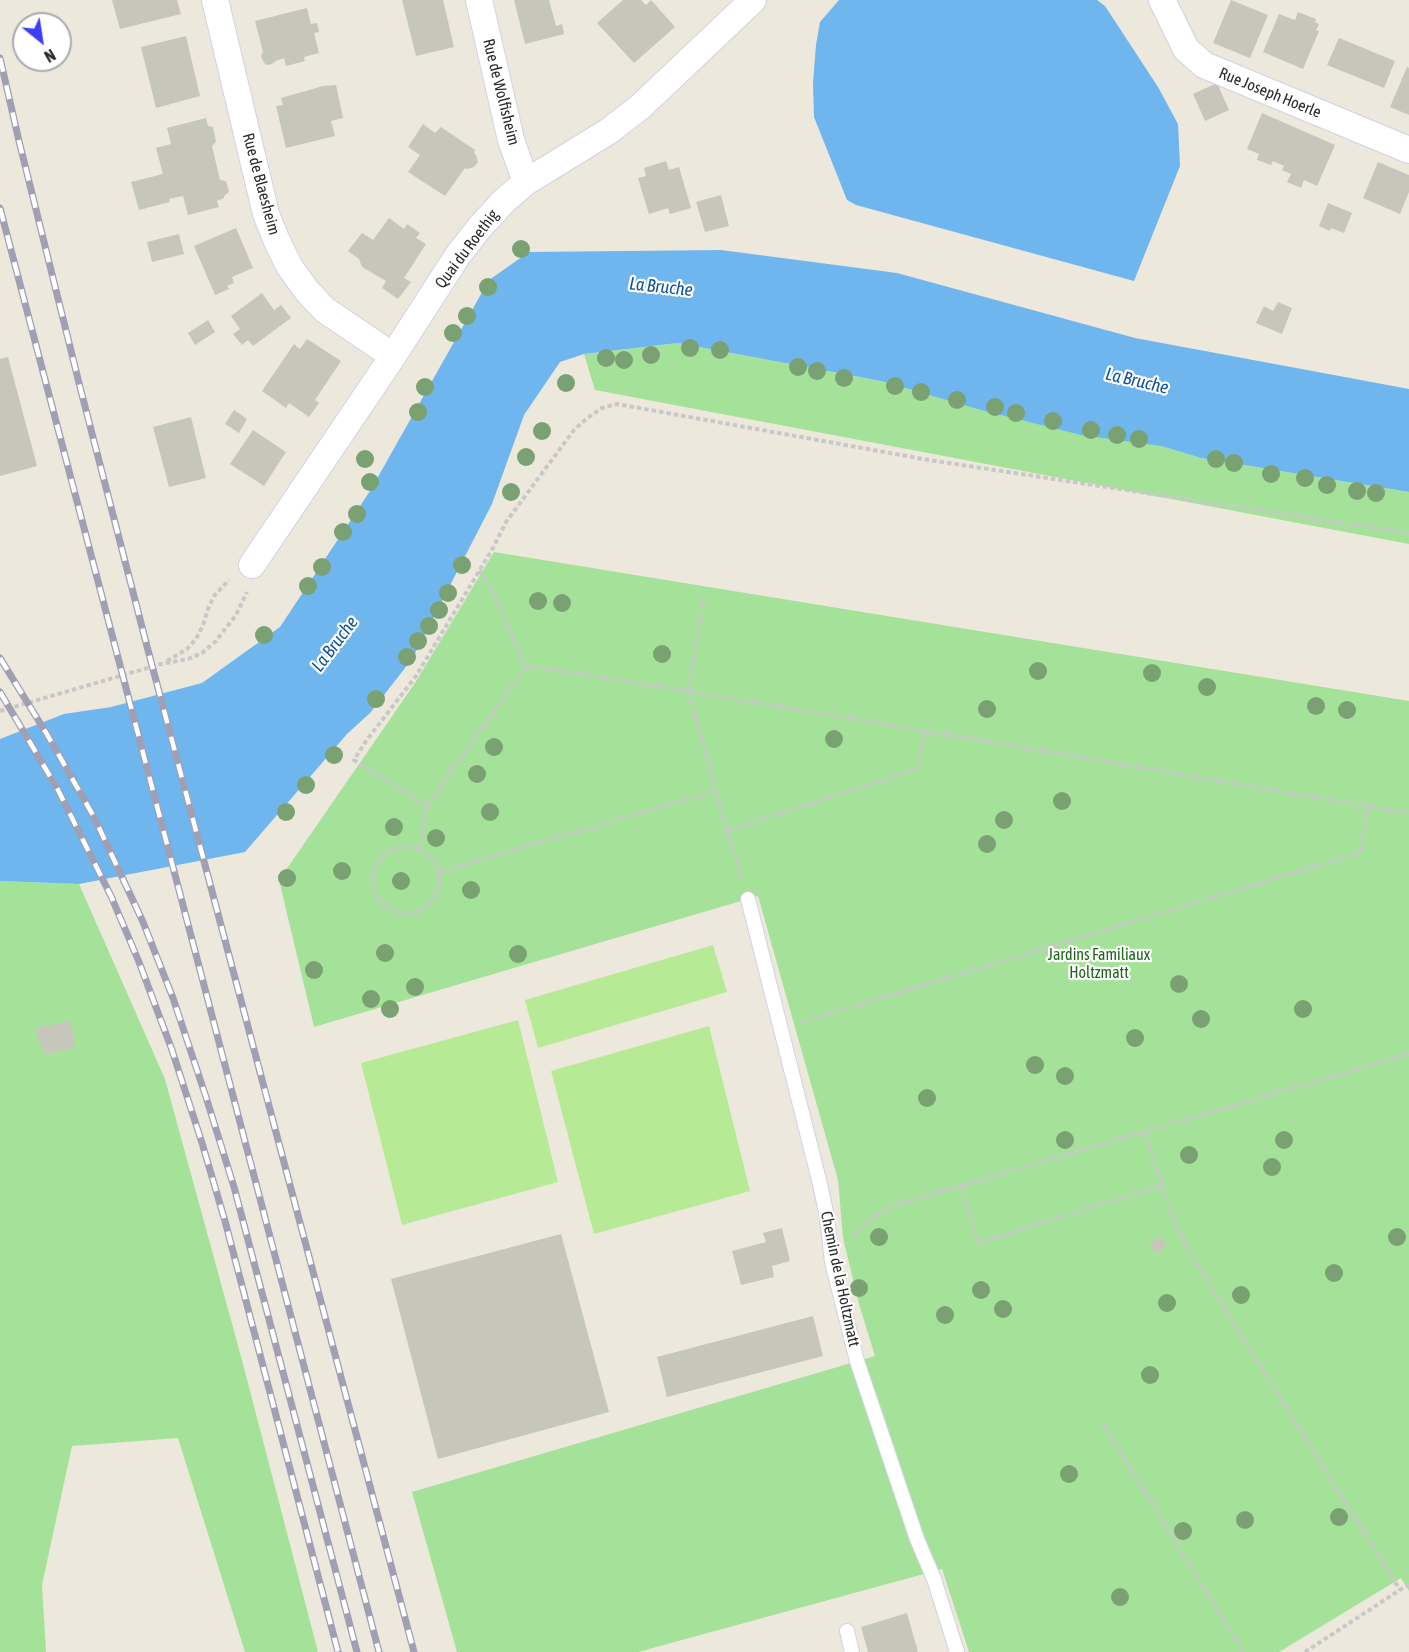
<!DOCTYPE html>
<style>
body{margin:0}
#map{position:relative;width:1409px;height:1652px;overflow:hidden;background:#ece8dc;font-family:"Asap Condensed",sans-serif}
canvas{display:block}
.north{position:absolute;left:12px;top:12px;width:60px;height:60px;box-sizing:border-box;background:#fff;border:2px solid #aaa;border-radius:50%;rotate:150deg;font-size:16px;font-weight:700;line-height:24px;text-align:center;color:#2a2a2a}
.north::after{content:'';display:block;margin:auto;width:21px;height:27px;background:#3d3ff8;clip-path:polygon(50% 0,100% 100%,50% 72%,0 100%)}
</style>
<div id="map">
<canvas width="1409" height="1652"></canvas>
<div class="north">N</div>
</div>
<script>
const g = document.querySelector('canvas').getContext('2d');
g.lineJoin = 'round';
function fillPath(path, color) {
  g.fillStyle = color;
  g.fill(path, 'evenodd');
}
function poly(rows) {
  const path = new Path2D();
  for (const r of rows) {
    if (r.length === 3) {
      path.moveTo(r[0] + r[2], r[1]);
      path.arc(r[0], r[1], r[2], 0, 2 * Math.PI);
      continue;
    }
    path.moveTo(r[0], r[1]);
    for (let i = 2; i < r.length; i += 2) path.lineTo(r[i], r[i + 1]);
  }
  return path;
}
function strokePath(path, color, width, dash) {
  g.strokeStyle = color;
  g.lineWidth = width;
  g.lineCap = dash ? 'butt' : 'round';
  g.setLineDash(dash || []);
  g.stroke(path);
}
function write(font, color, halo, rows, align = 'center') {
  g.font = font + ' "Asap Condensed",sans-serif';
  g.lineWidth = 4.5;
  g.setLineDash([]);
  g.textBaseline = 'middle';
  g.strokeStyle = halo;
  g.fillStyle = color;
  for (const [text, x, y, turn = 0] of rows) {
    g.save();
    g.translate(x, y);
    g.rotate((+turn || 0) * Math.PI / 180);
    g.textAlign = isNaN(turn) ? turn : align;
    if (halo) g.strokeText(text, 0, 0);
    g.fillText(text, 0, 0);
    g.restore();
  }
}
fillPath(poly([
 [678,343,881,381,977,409,1161,446,1201,458,1409,492,1409,544,595,390,584,354],
 [494,552,1409,701,1409,1591,1401,1578,1279,1652,969,1652,942,1569,638,1652,457,1652,412,1492,875,1356,859,1304,843,1238,838,1180,758,896,314,1027,279,880,415,683],
 [0,881,79,884,165,1079,243,1364,318,1652,245,1652,178,1438,72,1446,42,1585,46,1652,0,1652]
]), '#a5e299');
fillPath(poly([
 [713,945,727,992,538,1048,525,1000],
 [518,1020,558,1182,402,1225,361,1063],
 [709,1026,750,1191,594,1234,551,1071]
]), '#b7ea95');
fillPath(poly([
 [839,0,1097,0,1105,6,1158,87,1178,124,1180,166,1134,281,856,205,847,200,814,117,813,83,816,45,820,22],
 [721,250,897,273,1135,338,1409,389,1409,492,1201,458,1161,446,1081,435,977,409,881,381,678,343,584,354,560,362,524,415,492,504,412,659,370,713,347,734,245,852,79,884,0,881,0,739,64,714,111,707,202,683,280,627,370,491,489,280,529,252]
]), '#70b6ee');
fillPath(poly([
 [112,0,177,0,181,14,120,29],
 [402,0,443,0,454,47,416,56],
 [514,0,549,0,556,26,562,24,564,34,525,44],
 [623,0,641,0,646,5,651,0,675,27,634,63,597,23],
 [1231,0,1268,15,1250,58,1213,43],
 [307,8,311,24,317,23,319,32,314,33,319,53,304,57,305,61,286,66,284,58,276,61,272,64,266,65,263,61,261,56,263,52,255,21],
 [1298,12,1316,19,1315,22,1319,24,1316,30,1319,31,1303,69,1263,52,1279,14,1295,20],
 [186,36,200,96,156,108,141,47],
 [1339,38,1395,61,1384,88,1327,65],
 [1407,67,1409,68,1409,115,1390,107],
 [1217,83,1229,110,1205,121,1193,94],
 [336,85,343,118,331,121,335,136,286,148,276,106,283,105,281,98,323,86],
 [1262,113,1335,145,1317,186,1304,180,1301,188,1287,182,1291,174,1282,170,1284,166,1273,161,1271,165,1257,160,1259,154,1247,149],
 [206,118,208,126,213,127,216,142,212,146,220,180,226,181,229,192,224,196,224,198,217,201,219,207,188,215,183,196,169,199,170,202,139,210,131,182,163,174,156,148,171,144,167,128],
 [423,124,435,133,441,127,475,150,474,153,476,155,478,162,474,167,467,169,465,168,445,196,408,172,420,155,408,147],
 [666,161,669,170,679,167,691,208,670,214,668,208,649,214,638,178,646,176,644,168],
 [1378,162,1409,175,1409,192,1400,214,1363,198],
 [721,195,729,226,705,232,696,202],
 [1328,203,1352,213,1344,233,1331,228,1330,231,1319,226],
 [389,218,404,229,407,224,420,233,416,238,426,244,404,278,411,282,398,299,382,288,386,281,362,267,359,259,348,251,362,233,373,240],
 [236,228,253,268,232,277,234,283,227,286,229,289,215,295,194,246],
 [179,234,184,254,152,262,147,242],
 [262,293,274,310,281,305,291,318,253,346,248,340,242,345,233,334,240,329,231,316],
 [1278,302,1292,308,1282,334,1256,323,1264,306,1273,311],
 [208,320,215,332,195,345,188,333],
 [307,339,341,361,315,400,319,403,309,417,289,403,286,408,262,391,294,344,300,349],
 [8,357,37,466,0,476,0,359],
 [234,410,247,419,239,433,225,424],
 [191,417,206,478,169,487,153,427],
 [253,430,286,452,264,486,230,464],
 [71,1021,75,1048,44,1054,35,1028],
 [782,1228,790,1261,772,1266,774,1277,741,1285,732,1251,766,1242,763,1233],
 [561,1234,609,1412,438,1459,391,1279],
 [1161,1236,1167,1246,1155,1253,1149,1242],
 [813,1316,823,1356,667,1397,657,1357],
 [907,1613,918,1652,868,1652,861,1627]
]), '#c7c6bb');
const service = poly([
 [748,899,820,1184,827,1217,832,1262,857,1361,917,1539,934,1579,957,1652],
 [847,1631,852,1652]
]);
const minor = poly([
 [215,0,266,214,276,239,289,266,307,291,325,310,393,356],
 [479,0,511,140,526,182],
 [1162,0,1186,49,1204,65,1409,150],
 [252,565,393,356,458,255,480,227,504,201,526,182,609,131,640,107,753,0]
]);
strokePath(service, '#d2d2e3', 16);
strokePath(minor, '#d2d2e3', 28);
strokePath(poly([
 [479,571,485,576,526,666],
 [703,596,689,691,715,791,742,878],
 [167,661,187,649,196,639,203,625,208,609,214,596,229,580],
 [0,711,161,664,188,659,202,653,215,642,236,615,247,592],
 [427,806,354,760,366,741,416,676,493,548,506,522,574,430,586,419,602,408,617,404,929,460,1409,533],
 [728,830,918,769,925,731],
 [406,880,33],
 [419,849,427,806,526,666,689,691,1409,813],
 [439,872,715,791],
 [801,1022,1360,853,1368,806],
 [1144,1132,1176,1225,1193,1258,1400,1590],
 [962,1185,978,1243,1162,1185],
 [853,1235,888,1207,1409,1054],
 [1103,1424,1244,1652],
 [1305,1652,1409,1584]
]), '#c8c8c8', 4, [4.5, 3]);
strokePath(service, '#fff', 14);
strokePath(minor, '#fff', 26);
const rail = poly([
 [0,58,19,141,80,387,149,654,414,1652],
 [0,208,379,1652],
 [0,658,48,736,94,817,143,922,173,998,206,1097,234,1187,357,1652],
 [0,692,57,788,111,896,139,962,172,1050,202,1143,225,1221,338,1652]
]);
strokePath(rail, '#a09fb4', 7);
strokePath(rail, '#fff', 4.5, [14]);
g.fillStyle = '#7aa172';
for (const [x, y] of [
 [521,249],
 [488,287],
 [467,316],
 [453,333],
 [690,348],
 [720,350],
 [651,355],
 [606,358],
 [624,360],
 [798,367],
 [817,371],
 [844,378],
 [566,383],
 [895,386],
 [425,387],
 [921,392],
 [957,400],
 [995,407],
 [418,412],
 [1016,413],
 [1053,421],
 [1091,430],
 [542,431],
 [1117,435],
 [1139,439],
 [526,457],
 [365,459],
 [1216,459],
 [1234,463],
 [1271,474],
 [1305,478],
 [370,482],
 [1327,485],
 [1357,491],
 [511,492],
 [1376,493],
 [357,514],
 [343,532],
 [462,565],
 [322,567],
 [308,586],
 [448,593],
 [538,601],
 [562,603],
 [439,610],
 [429,626],
 [264,635],
 [418,641],
 [662,654],
 [407,657],
 [1038,671],
 [1152,673],
 [1207,687],
 [376,699],
 [1316,706],
 [987,709],
 [1347,710],
 [834,739],
 [494,747],
 [334,755],
 [477,774],
 [306,785],
 [1062,801],
 [286,812],
 [490,812],
 [1004,820],
 [394,827],
 [436,838],
 [987,844],
 [342,871],
 [287,878],
 [401,881],
 [471,890],
 [385,953],
 [518,954],
 [314,970],
 [1179,984],
 [415,987],
 [371,999],
 [390,1009],
 [1303,1009],
 [1201,1019],
 [1135,1038],
 [1035,1065],
 [1065,1076],
 [927,1098],
 [1065,1140],
 [1284,1140],
 [1189,1155],
 [1272,1167],
 [879,1237],
 [1397,1237],
 [1334,1273],
 [859,1288],
 [981,1290],
 [1241,1295],
 [1167,1303],
 [1003,1309],
 [945,1315],
 [1150,1375],
 [1069,1474],
 [1339,1517],
 [1245,1520],
 [1183,1531],
 [1120,1597]
]) {
  g.beginPath();
  g.arc(x, y, 9, 0, 2 * Math.PI);
  g.fill();
}
write('16px', '#2a2a2a', '#fff', [
 ["Rue de Wolfisheim",501,92,76],
 ["Rue Joseph Hoerle",1270,93,22],
 ["Rue de Blaesheim",261,184,75],
 ["Quai du Roethig",467,249,-53],
 ["Chemin de la Holtzmatt",840,1279,78]
]);
write('16px', '#1d671b', '#fff', [
 ["Jardins Familiaux",1099,955],
 ["Holtzmatt",1099,973]
]);
write('italic 18px', '#0e519a', '#fff', [
 ["La Bruche",661,287,6],
 ["La Bruche",1137,381,13],
 ["La Bruche",335,644,-53]
]);
</script>
